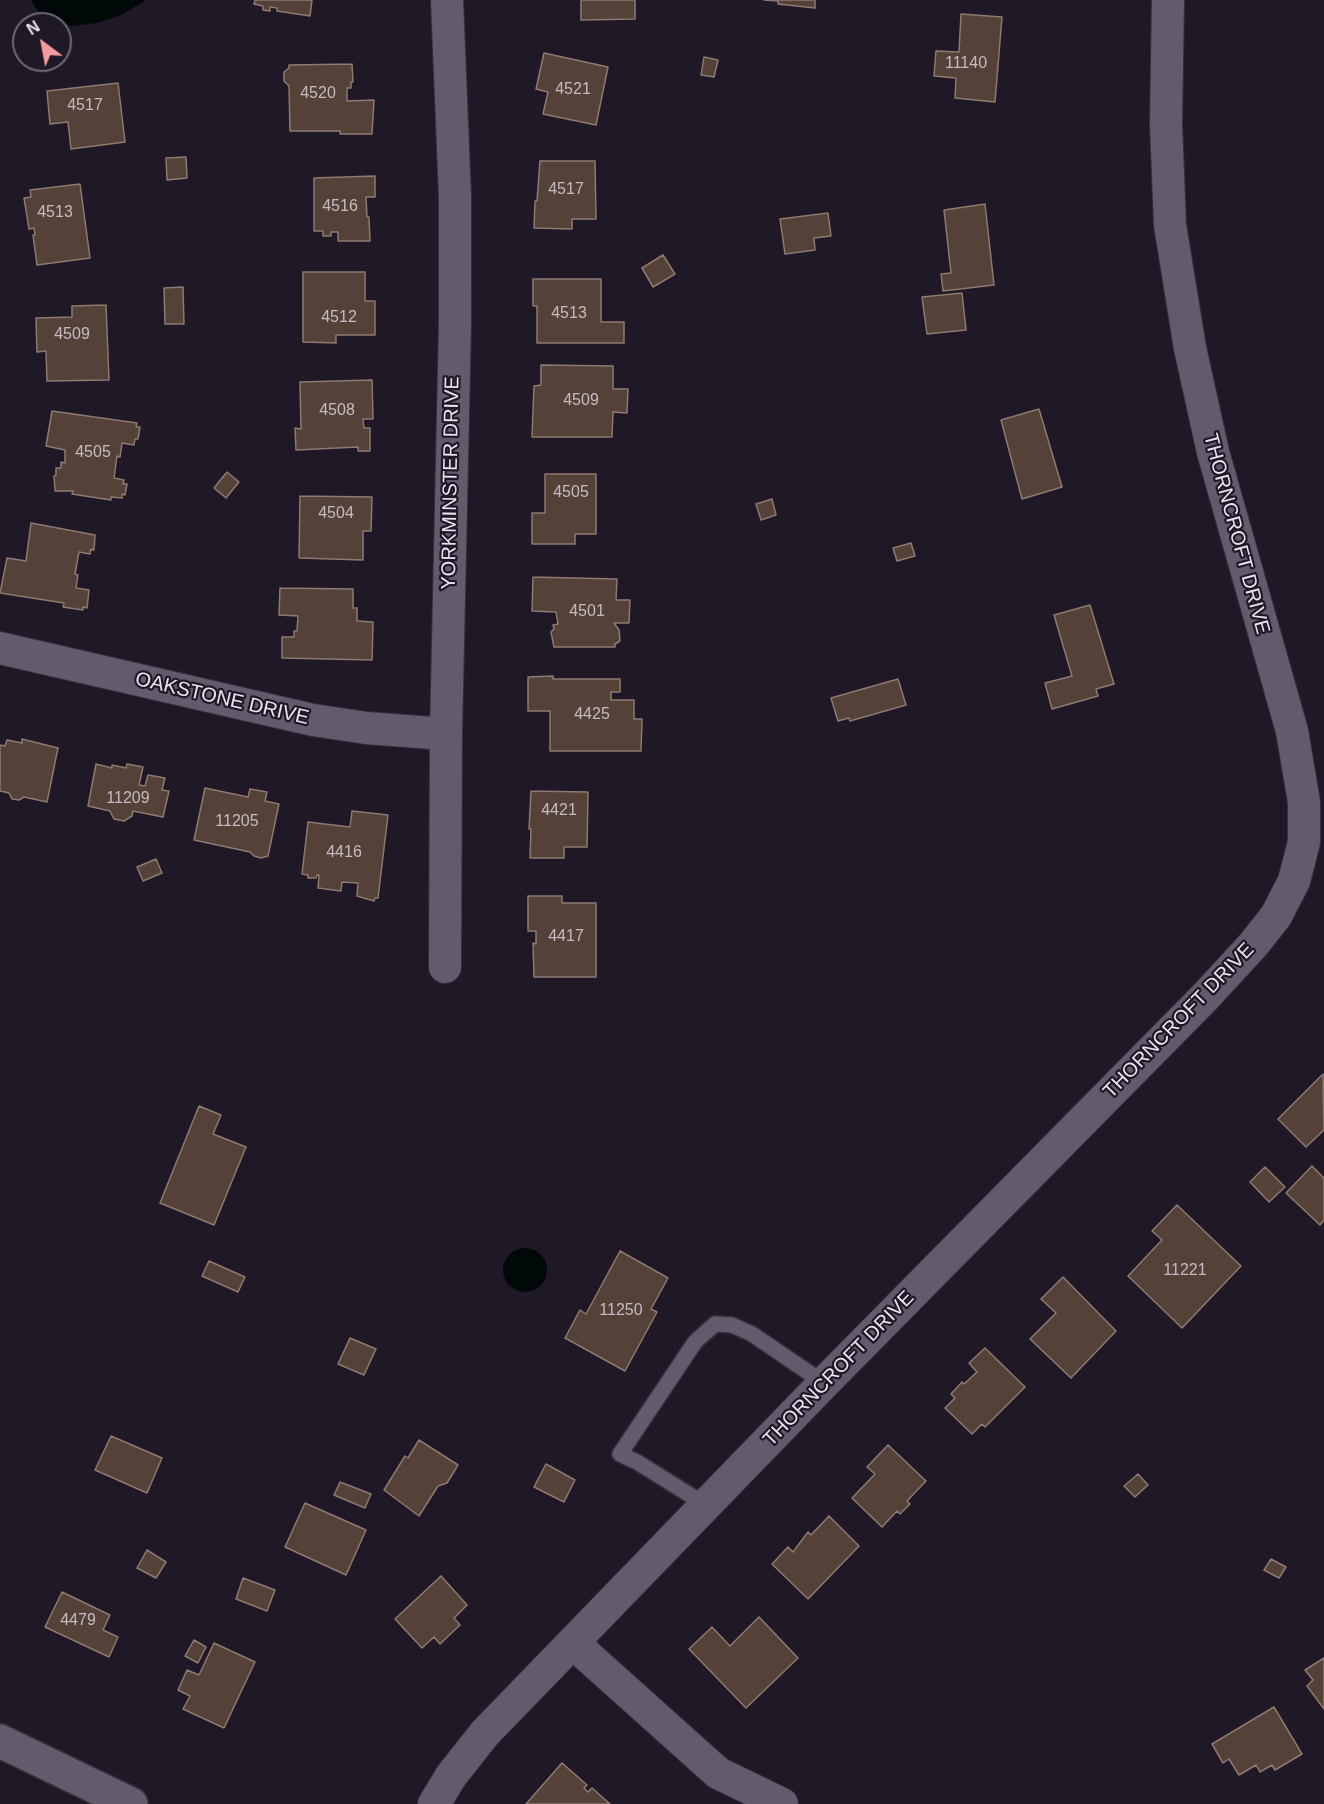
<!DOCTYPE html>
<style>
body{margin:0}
#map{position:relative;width:1324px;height:1804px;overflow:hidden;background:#1f1827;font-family:Helvetica,sans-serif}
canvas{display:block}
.north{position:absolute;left:12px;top:12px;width:60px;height:60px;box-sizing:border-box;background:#1f1827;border:2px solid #706a77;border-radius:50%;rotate:328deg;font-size:16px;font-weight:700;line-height:24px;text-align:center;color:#e9e4ee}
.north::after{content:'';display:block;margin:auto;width:21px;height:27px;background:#f49b9f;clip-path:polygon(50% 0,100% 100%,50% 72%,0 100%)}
</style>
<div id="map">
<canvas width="1324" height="1804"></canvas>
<div class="north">N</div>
</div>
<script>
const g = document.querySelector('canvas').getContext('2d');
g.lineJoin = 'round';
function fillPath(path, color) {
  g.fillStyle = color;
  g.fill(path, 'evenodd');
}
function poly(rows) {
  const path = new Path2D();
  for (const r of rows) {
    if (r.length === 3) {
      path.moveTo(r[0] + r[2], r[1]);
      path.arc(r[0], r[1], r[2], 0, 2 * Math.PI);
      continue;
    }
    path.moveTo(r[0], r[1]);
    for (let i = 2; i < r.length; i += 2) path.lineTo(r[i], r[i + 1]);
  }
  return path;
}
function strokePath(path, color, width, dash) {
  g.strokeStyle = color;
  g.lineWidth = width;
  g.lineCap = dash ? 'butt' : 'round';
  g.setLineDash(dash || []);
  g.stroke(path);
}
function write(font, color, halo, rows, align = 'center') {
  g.font = font + ' Helvetica,sans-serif';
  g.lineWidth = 4.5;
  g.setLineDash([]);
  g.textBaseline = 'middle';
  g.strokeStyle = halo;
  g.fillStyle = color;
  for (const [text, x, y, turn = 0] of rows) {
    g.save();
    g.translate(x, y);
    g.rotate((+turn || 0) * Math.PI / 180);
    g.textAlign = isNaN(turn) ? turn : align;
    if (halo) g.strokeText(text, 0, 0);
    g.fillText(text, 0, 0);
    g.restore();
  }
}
fillPath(poly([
 [31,0,146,0,121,15,97,23,72,26,48,19,38,12],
 [525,1270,22]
]), '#000808');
const building = poly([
 [255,0,312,0,310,16,277,11,277,8,270,7,270,11,263,10,263,6,254,4,255,0],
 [581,0,635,0,635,19,581,20,581,0],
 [764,0,815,0,815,8,778,4,778,1,764,0],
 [961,14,1002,17,995,102,955,98,956,78,934,76,936,51,959,52,961,14],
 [544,53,608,67,596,125,543,114,548,92,536,89,544,53],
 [704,57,718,60,714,77,701,75,704,57],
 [352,64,353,82,351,82,351,88,347,88,347,101,374,100,372,134,340,134,340,131,290,131,289,86,284,81,284,72,289,68,289,65,352,64],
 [118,83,125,142,71,149,68,122,50,124,47,91,118,83],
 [186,157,187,178,167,180,166,158,186,157],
 [540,161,595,161,596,219,572,219,572,229,534,228,535,201,537,201,540,161],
 [375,176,375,197,366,197,367,217,369,217,370,241,338,241,338,232,331,232,331,236,323,236,323,231,314,231,314,178,375,176],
 [80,184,90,258,37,265,33,235,35,235,34,228,29,229,24,198,31,197,30,190,80,184],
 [985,204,994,285,943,291,941,274,951,273,944,210,985,204],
 [828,213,831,236,814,238,815,250,785,254,780,219,828,213],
 [663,255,675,274,653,287,642,268,663,255],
 [303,272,365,272,365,301,375,301,375,335,336,335,336,343,303,342,303,272],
 [533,279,601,279,601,322,624,322,624,343,537,343,537,306,533,306,533,279],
 [183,287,184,324,165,324,164,288,183,287],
 [962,293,966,330,927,334,922,297,962,293],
 [106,305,109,380,47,381,46,351,37,352,36,318,72,317,72,306,106,305],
 [541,365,613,366,613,389,628,389,627,413,613,412,612,437,532,437,534,386,541,385,541,365],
 [372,380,373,419,363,419,364,428,370,428,370,451,358,451,358,447,296,450,295,428,301,429,300,382,372,380],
 [1039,409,1062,487,1022,499,1001,420,1039,409],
 [52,411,137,423,136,427,140,427,138,439,135,439,134,445,122,443,120,457,117,456,114,478,124,480,123,484,127,484,125,495,122,494,122,498,111,497,111,500,72,494,73,491,55,491,54,476,56,475,56,468,61,468,61,462,65,463,65,450,46,446,52,411],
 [227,472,239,482,226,498,214,488,227,472],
 [545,474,596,474,596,534,575,534,575,544,532,544,532,513,545,513,545,474],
 [300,496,372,497,371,531,363,531,363,560,299,558,300,496],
 [772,499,776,515,761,520,756,504,772,499],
 [31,523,95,535,94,550,91,549,90,554,79,552,75,574,78,575,76,588,89,590,87,608,83,607,83,610,63,607,64,603,0,593,7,558,26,561,31,523],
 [911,543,915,556,897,561,893,548,911,543],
 [533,577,617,579,616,600,630,600,629,623,614,623,619,630,620,641,615,644,615,647,554,647,551,632,554,629,553,625,558,624,556,612,532,611,533,577],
 [280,588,353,589,353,608,357,608,357,621,373,622,372,660,282,658,282,637,294,637,294,631,297,631,298,616,279,615,280,588],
 [1090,605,1114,684,1096,689,1098,696,1052,709,1045,683,1072,676,1054,615,1090,605],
 [553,676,553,679,620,679,620,692,611,692,611,700,634,700,634,719,642,719,641,751,550,751,550,711,528,711,528,677,553,676],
 [898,679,906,705,850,721,849,718,838,721,831,698,898,679],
 [22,739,58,748,47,802,24,797,19,800,12,799,9,793,0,791,0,745,5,746,7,740,22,743,22,739],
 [96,764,112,768,112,765,126,768,127,764,143,767,139,785,145,786,148,775,165,778,162,790,169,791,163,817,133,811,132,816,124,821,114,819,110,811,88,806,96,764],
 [205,788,248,797,250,789,267,792,265,801,279,804,268,856,261,858,254,856,250,852,194,840,205,788],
 [531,791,588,792,587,847,564,847,564,858,530,858,531,829,529,829,531,791],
 [352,811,388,815,378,898,375,898,374,901,357,896,358,883,342,882,341,891,318,888,319,875,317,875,316,878,308,878,308,875,302,874,308,822,350,827,352,811],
 [156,859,162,873,143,881,137,867,156,859],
 [528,896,562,896,562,903,596,903,596,977,534,977,533,943,536,944,536,931,528,931,528,896],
 [1323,1074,1324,1130,1306,1147,1278,1119,1323,1074],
 [199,1106,221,1115,213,1134,246,1147,214,1225,160,1203,199,1106],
 [1312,1166,1324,1178,1324,1220,1320,1225,1286,1193,1312,1166],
 [1265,1167,1285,1187,1269,1202,1250,1182,1265,1167],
 [1177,1205,1241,1266,1182,1328,1128,1276,1162,1240,1152,1231,1177,1205],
 [620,1251,668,1278,651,1309,657,1312,625,1371,565,1338,580,1310,586,1314,620,1251],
 [209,1261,245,1277,238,1292,202,1276,209,1261],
 [1063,1277,1116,1331,1071,1378,1030,1339,1056,1313,1041,1299,1063,1277],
 [350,1338,376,1349,364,1375,338,1364,350,1338],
 [985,1348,1025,1387,985,1427,982,1424,972,1434,945,1408,955,1398,951,1394,962,1382,964,1384,977,1372,969,1363,985,1348],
 [111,1436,162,1458,147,1493,95,1470,111,1436],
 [419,1440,458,1465,447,1483,438,1486,419,1516,384,1490,405,1456,408,1458,419,1440],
 [888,1445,926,1481,907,1501,910,1504,900,1514,897,1511,882,1527,852,1498,875,1474,867,1467,888,1445],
 [546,1464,575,1480,564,1502,534,1487,546,1464],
 [1138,1474,1148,1485,1135,1497,1124,1486,1138,1474],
 [340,1482,371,1494,365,1508,334,1495,340,1482],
 [305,1503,366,1530,346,1575,285,1547,305,1503],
 [829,1516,859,1546,808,1599,772,1564,788,1547,793,1552,808,1532,811,1535,829,1516],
 [147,1550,166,1562,156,1578,137,1568,147,1550],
 [1271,1559,1286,1567,1279,1578,1264,1570,1271,1559],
 [441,1576,467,1605,454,1618,460,1625,440,1644,434,1637,422,1648,395,1619,441,1576],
 [243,1578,275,1590,267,1611,236,1599,243,1578],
 [62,1592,110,1615,103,1630,118,1637,109,1657,45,1627,62,1592],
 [759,1617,798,1658,746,1708,689,1649,712,1627,730,1646,759,1617],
 [194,1640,206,1647,198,1663,185,1656,194,1640],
 [214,1643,255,1662,224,1728,183,1709,190,1696,178,1690,187,1670,199,1675,214,1643],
 [1324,1658,1324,1709,1307,1686,1313,1680,1305,1670,1324,1658],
 [1274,1707,1302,1754,1275,1770,1272,1765,1260,1772,1256,1765,1239,1775,1229,1759,1223,1763,1212,1744,1274,1707],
 [562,1763,587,1785,584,1788,588,1792,592,1788,610,1804,526,1804,562,1763]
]);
fillPath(building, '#544138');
strokePath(building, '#8f7970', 1.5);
const service = poly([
 [706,1505,637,1462,620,1454,695,1342,715,1324,732,1325,752,1334,824,1383]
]);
const minor = poly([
 [0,648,313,720,366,728,446,734],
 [445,967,446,734,455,323,455,197,447,0],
 [573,1643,718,1773,782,1804],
 [434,1804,451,1776,485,1733,824,1383,1206,996,1253,945,1276,916,1294,881,1304,842,1304,802,1292,731,1213,452,1190,348,1170,225,1166,124,1168,0]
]);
const tertiary = poly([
 [0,1741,131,1804]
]);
strokePath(service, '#36313c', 18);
strokePath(minor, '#36313c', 34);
strokePath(tertiary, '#36313c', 36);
strokePath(service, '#635b6d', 15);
strokePath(minor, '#635b6d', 32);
strokePath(tertiary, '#635b6d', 33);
write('16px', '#c4bbc0', null, [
 ["11140",966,64],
 ["4521",573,90],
 ["4520",318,94],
 ["4517",85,106],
 ["4517",566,190],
 ["4516",340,207],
 ["4513",55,213],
 ["4513",569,314],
 ["4512",339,318],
 ["4509",72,335],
 ["4509",581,401],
 ["4508",337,411],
 ["4505",93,453],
 ["4505",571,493],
 ["4504",336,514],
 ["4501",587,612],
 ["4425",592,715],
 ["11209",128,799],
 ["4421",559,811],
 ["11205",237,822],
 ["4416",344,853],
 ["4417",566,937],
 ["11221",1185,1271],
 ["11250",621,1311],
 ["4479",78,1621]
]);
write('20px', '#e9e4ee', '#1f1827', [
 ["YORKMINSTER DRIVE",451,483,-89],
 ["THORNCROFT DRIVE",1236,534,75],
 ["OAKSTONE DRIVE",222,699,13],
 ["THORNCROFT DRIVE",1179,1021,-46],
 ["THORNCROFT DRIVE",839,1369,-46]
]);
</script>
